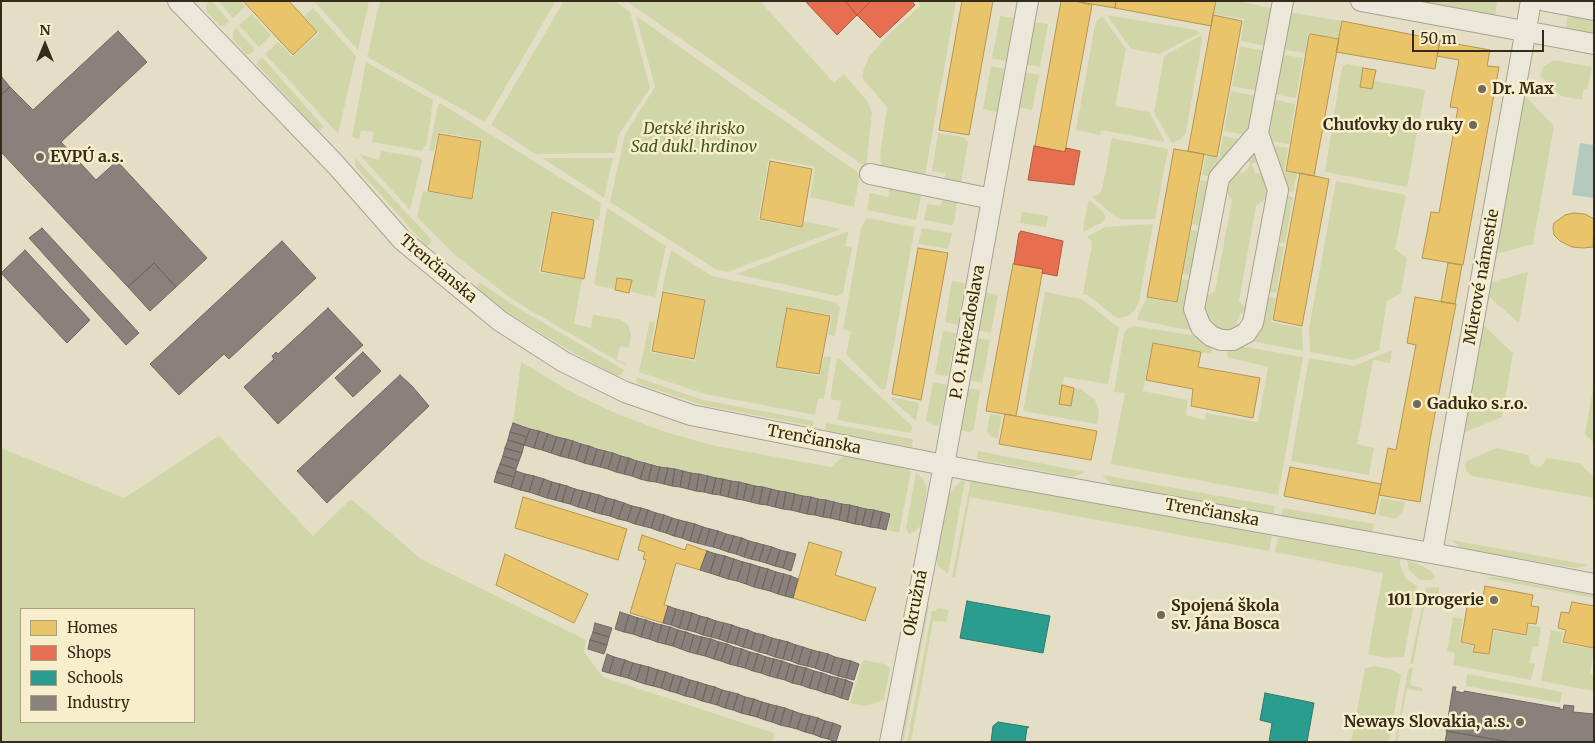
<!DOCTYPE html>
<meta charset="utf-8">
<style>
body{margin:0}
#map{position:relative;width:1595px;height:743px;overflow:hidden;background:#e4dec7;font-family:Merriweather,serif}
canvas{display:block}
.frame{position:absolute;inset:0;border:2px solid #362a1a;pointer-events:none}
.legend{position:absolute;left:20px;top:608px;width:175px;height:115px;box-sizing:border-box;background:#f7efcb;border:1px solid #aaa084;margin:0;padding:6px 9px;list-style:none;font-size:15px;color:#362a1a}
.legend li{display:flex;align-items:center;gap:10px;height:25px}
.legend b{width:25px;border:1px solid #aaa084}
.north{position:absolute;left:20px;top:20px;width:50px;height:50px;-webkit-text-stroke:4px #f7efcb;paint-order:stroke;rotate:0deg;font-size:14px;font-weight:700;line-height:20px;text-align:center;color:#362a1a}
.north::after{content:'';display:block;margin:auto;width:18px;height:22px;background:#362a1a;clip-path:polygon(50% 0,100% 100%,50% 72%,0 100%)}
.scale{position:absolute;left:1412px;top:30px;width:132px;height:22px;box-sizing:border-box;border:2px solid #362a1a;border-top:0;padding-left:6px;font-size:15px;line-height:18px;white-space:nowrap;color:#362a1a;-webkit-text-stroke:4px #f7efcb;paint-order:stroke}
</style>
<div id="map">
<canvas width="1595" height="743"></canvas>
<div class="frame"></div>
<ul class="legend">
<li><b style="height:14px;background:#e9c46a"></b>Homes</li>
<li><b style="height:14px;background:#e76f51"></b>Shops</li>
<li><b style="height:14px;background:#2a9d8f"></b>Schools</li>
<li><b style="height:14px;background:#8a817c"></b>Industry</li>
</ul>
<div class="north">N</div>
<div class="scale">50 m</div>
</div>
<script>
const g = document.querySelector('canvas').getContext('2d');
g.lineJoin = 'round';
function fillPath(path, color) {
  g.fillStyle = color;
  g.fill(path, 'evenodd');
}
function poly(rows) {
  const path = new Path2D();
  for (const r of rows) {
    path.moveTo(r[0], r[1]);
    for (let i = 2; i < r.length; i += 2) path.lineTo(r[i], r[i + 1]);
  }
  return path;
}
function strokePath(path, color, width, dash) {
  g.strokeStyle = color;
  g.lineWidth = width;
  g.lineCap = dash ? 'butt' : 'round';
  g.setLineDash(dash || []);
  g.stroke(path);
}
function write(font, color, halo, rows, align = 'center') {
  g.font = font + ' Merriweather,serif';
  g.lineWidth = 5;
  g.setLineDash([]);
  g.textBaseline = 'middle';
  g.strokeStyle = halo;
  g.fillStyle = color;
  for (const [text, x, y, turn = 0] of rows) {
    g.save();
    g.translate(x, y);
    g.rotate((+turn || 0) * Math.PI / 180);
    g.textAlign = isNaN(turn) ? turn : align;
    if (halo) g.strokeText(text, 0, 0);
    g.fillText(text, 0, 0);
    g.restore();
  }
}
fillPath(poly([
 [210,1,212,1,229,21,225,25,220,26,206,11,206,5],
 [218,1,240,1,245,7,233,18],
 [314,1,369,1,358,50],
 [380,1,556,1,485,122,367,57],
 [564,1,615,1,630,12,650,88,619,134,615,153,536,154,491,125],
 [626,1,760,1,834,83,844,74,867,101,872,112,866,167],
 [917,1,956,1,924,181,882,168,880,156,887,107,862,78,864,68,869,57,887,36,920,6],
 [1217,1,1237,1,1271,8,1272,16,1266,46,1241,41,1244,19,1214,14],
 [1407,1,1494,1,1497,2,1495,17],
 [313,8,356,56,338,134,265,54,278,42,292,57,319,33,304,16],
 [1289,12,1341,21,1338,38,1308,33,1305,53,1281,49],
 [252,14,271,35,259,47,239,25],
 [1107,15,1196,30,1200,33,1159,54,1131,49],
 [1568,15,1594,20,1594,35,1565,30],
 [636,16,860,174,854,207,810,197,815,167,769,158,758,220,802,228,804,221,841,229,728,272,715,269,610,202,625,134,655,87],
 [1000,16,1015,18,1007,61,992,59],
 [1102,16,1126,49,1115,106,1149,112,1165,142,1101,130,1100,135,1076,130,1095,25,1096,22],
 [1033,22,1048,24,1040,67,1025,64],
 [236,28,255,50,250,54,246,54,233,39,233,32],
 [1202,35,1202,41,1186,132,1181,139,1172,143,1154,113,1164,56],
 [1240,46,1265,51,1258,91,1232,86],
 [1280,54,1303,58,1296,98,1273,94],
 [262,57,324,127,319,131,257,65,257,62],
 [1552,61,1559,61,1592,67,1587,90,1583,89,1582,100,1561,96,1540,76,1544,66],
 [366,62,433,100,427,142,422,151,372,142,374,132,361,130,359,139,352,137],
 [1346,64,1363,67,1360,87,1372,89,1374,81,1425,90,1407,187,1325,172,1341,71,1343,66],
 [991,66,1005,69,997,112,983,109],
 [1024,72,1039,75,1032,110,1017,107],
 [1231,91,1257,96,1250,128,1246,135,1224,131],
 [1525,96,1554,126,1533,244,1496,254],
 [1271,99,1295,104,1289,144,1267,140],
 [440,103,601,203,599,220,551,210,539,272,582,279,574,324,591,328,593,315,619,319,628,325,631,334,629,348,620,346,617,360,626,363,626,366,516,302,456,256,417,217,423,191,473,200,482,140,438,132,434,151,429,151,438,105],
 [938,133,963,137,966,139,968,142,960,188,944,185,945,173,932,171],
 [1223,136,1242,140,1212,177,1202,175,1206,156,1219,158],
 [1112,138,1168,149,1155,219,1120,219,1113,215,1092,197,1099,194,1102,190],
 [1268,145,1288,148,1284,172,1297,174,1293,192,1283,190],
 [381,151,419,157,422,161,410,210,359,154,379,160],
 [1253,153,1262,160,1252,164,1255,174,1266,171,1271,195,1256,206,1239,301,1250,313,1249,316,1241,313,1236,323,1244,327,1240,331,1214,333,1200,299,1215,291,1232,200,1221,185,1234,166,1243,174,1251,164,1242,157],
 [355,158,431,239,431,243,426,246,356,167],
 [542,158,613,158,604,198],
 [1201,180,1211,182,1203,226,1192,224],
 [1336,181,1406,195,1395,249,1407,258,1401,293,1387,301,1379,350,1354,360,1310,352,1309,328],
 [890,185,922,191,916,220,867,210,870,193,888,197],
 [943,193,958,197,954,223,951,225,924,220,927,204,941,206],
 [1282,195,1293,197,1285,243,1273,241],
 [1089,200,1103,212,1106,218,1101,223,1083,232,1084,222],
 [607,208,666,246,655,297,631,292,632,280,617,277,614,289,594,285],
 [1022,212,1048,216,1046,227,1020,223],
 [867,218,915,227,886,388,882,390,846,354,851,332,843,329,861,228],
 [1153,224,1139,302,1134,311,1128,316,1119,318,1114,316,1089,296,1083,294,1092,245,1091,240,1087,237,1105,227],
 [922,228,952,233,948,249,918,244],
 [1191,230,1202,232,1193,276,1183,274],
 [849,231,845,246,852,248,843,293,837,296,736,274],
 [1273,245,1284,247,1276,293,1264,291],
 [671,250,712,276,835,302,840,307,835,336,828,335,832,315,787,307,775,367,819,376,824,356,831,357,824,399,818,398,815,415,705,394,639,372,650,321,655,322,650,352,695,361,706,299,662,290],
 [1528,272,1519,323,1487,295,1489,283],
 [1182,279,1192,281,1194,331,1138,320,1138,315,1147,298,1177,303],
 [952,281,965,283,958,325,945,322],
 [480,282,513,305,624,370,621,375,615,376,565,348,507,312,476,288],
 [984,292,998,295,991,333,977,330],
 [1045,292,1082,299,1119,328,1108,384,1064,377,1062,385,1081,389,1095,400,1099,411,1097,424,1023,411],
 [1263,296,1276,298,1271,322,1302,328,1303,351,1246,340],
 [1483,325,1513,353,1502,417,1463,433],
 [1134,326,1198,336,1204,343,1212,348,1211,354,1153,342,1143,391,1188,400,1186,415,1205,420,1206,413,1258,422,1268,367,1227,357,1228,349,1240,346,1303,357,1278,495,1111,464,1125,393,1114,392,1124,333,1127,329],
 [943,331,956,333,948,376,935,374],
 [975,338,990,340,982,383,968,380],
 [1392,350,1390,363,1373,360,1357,444,1374,448,1369,475,1291,461,1309,358,1354,366],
 [837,358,839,358,912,426,911,433,837,420,841,401,830,399],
 [521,362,573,393,615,413,665,432,716,446,831,467,846,454,906,467,911,471,899,533,888,530,891,513,652,464,513,423],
 [636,377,703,400,814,421,813,426,702,405,642,385,637,382],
 [933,382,947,385,939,426,928,423,926,420],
 [1594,384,1594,443,1585,434],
 [966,388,980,390,974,429,970,432,959,430],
 [892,397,919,403,916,421,891,399],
 [990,414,1002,416,998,438,991,437,987,432],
 [826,423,913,439,912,447,825,430],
 [219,436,313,536,351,499,421,559,586,640,584,652,603,677,774,733,773,742,1,742,1,448,124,498],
 [194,609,194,722,21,722,21,609],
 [1496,448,1529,455,1530,463,1536,467,1542,466,1546,458,1579,463,1594,477,1594,498,1472,476,1466,471,1465,464,1467,461],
 [978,451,1085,472,1074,477,977,459],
 [916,472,923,479,927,489,921,525,916,531,909,534,906,528],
 [1102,475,1275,506,1273,514,1112,485],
 [965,480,948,574,938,566,936,557,947,498,952,490,960,482],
 [971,480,990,482,1272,536,1269,551,970,497,955,578,952,577],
 [1381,498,1405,502,1402,514,1395,519,1378,515],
 [1283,508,1374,524,1372,533,1281,516],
 [1278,537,1400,559,1400,565,1406,579,1417,586,1404,657,1386,658,1368,654,1383,573,1275,552],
 [1451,540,1589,565,1576,568,1463,549],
 [1407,560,1422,566,1431,571,1435,577,1432,580,1420,580,1409,570],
 [1494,577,1594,595,1594,598,1485,578],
 [1439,587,1439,600,1436,606,1424,607,1413,664,1410,663,1426,588],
 [926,605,929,606,904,740,901,740],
 [937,608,949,610,946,622,933,621,911,742,907,742,932,611,936,611],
 [1453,617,1463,619,1459,642,1473,646,1472,652,1489,655,1494,631,1526,636,1529,625,1541,627,1538,647,1533,646,1529,663,1535,664,1531,680,1453,665,1455,653,1447,651],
 [1551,630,1563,632,1561,643,1594,649,1590,674,1594,675,1594,691,1541,681],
 [863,660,884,664,890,668,884,700,865,706,850,703],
 [1375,666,1390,669,1401,675,1389,742,1351,742,1365,668],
 [1413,667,1410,685,1423,688,1422,691,1407,689,1397,742,1395,742,1408,670],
 [1467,674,1562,692,1560,703,1466,686]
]), '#d1d6a8');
fillPath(poly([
 [1580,143,1594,145,1594,198,1572,195]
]), '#b4cabe');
const homes = poly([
 [243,1,289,1,317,32,293,55,243,1],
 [962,1,993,1,969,135,939,130,962,1],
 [1061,1,1074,1,1092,5,1065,152,1035,146,1061,1],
 [1074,1,1116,1,1115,8,1074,1],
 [1116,1,1216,1,1211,26,1115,8,1116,1],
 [1213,15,1242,21,1217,157,1188,151,1213,15],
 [1342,21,1440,40,1435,69,1336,52,1342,21],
 [1311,34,1339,39,1314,176,1286,171,1309,35,1311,34],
 [1440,41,1490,50,1487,66,1499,67,1463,265,1422,258,1431,212,1439,213,1458,108,1450,107,1459,60,1437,56,1440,41],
 [1363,68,1376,70,1372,89,1360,87,1363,68],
 [439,134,481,141,472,199,428,191,439,134],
 [1174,149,1204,154,1177,302,1147,297,1174,149],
 [770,161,812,169,802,227,760,219,770,161],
 [1300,173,1329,179,1302,326,1273,320,1300,173],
 [552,212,594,220,584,279,541,271,552,212],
 [1574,213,1585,214,1594,219,1593,247,1583,248,1572,247,1560,241,1554,235,1553,227,1554,223,1565,215,1574,213],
 [918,248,948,253,921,400,892,394,918,248],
 [1448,263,1462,265,1455,304,1441,302,1448,263],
 [1013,264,1043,269,1016,416,986,411,1013,264],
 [617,278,632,280,629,293,615,290,617,278],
 [663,292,705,300,694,359,652,351,663,292],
 [1415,297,1456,304,1430,440,1420,502,1379,495,1388,448,1396,450,1416,345,1407,343,1415,297],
 [787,308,830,316,819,374,776,367,787,308],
 [1153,343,1201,352,1198,367,1260,378,1253,418,1191,406,1193,389,1146,380,1153,343],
 [1062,385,1074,388,1071,406,1059,404,1062,385],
 [1005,414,1097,431,1091,460,999,444,1005,414],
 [1290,467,1381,484,1375,514,1284,496,1290,467],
 [523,497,627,529,618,560,515,528,523,497],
 [642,535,685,550,687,544,707,551,700,570,676,563,664,605,668,606,663,623,630,613,646,560,643,559,645,552,638,550,642,535],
 [809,542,842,552,835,575,876,588,865,621,793,598,809,542],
 [505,554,588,594,574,623,496,585,505,554],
 [1485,586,1533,595,1531,606,1539,607,1536,624,1528,623,1526,635,1493,629,1489,654,1473,652,1475,645,1461,642,1469,595,1483,597,1485,586],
 [1572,602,1594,606,1594,648,1563,642,1566,630,1558,628,1561,612,1569,613,1572,602]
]);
fillPath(homes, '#e9c46a');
strokePath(homes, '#b39652', 1);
const shops = poly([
 [805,1,845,1,857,15,837,35,805,1],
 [845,1,871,1,857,15,845,1],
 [871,1,912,1,915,5,880,38,857,15,871,1],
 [1034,146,1065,152,1066,148,1080,151,1074,185,1028,180,1034,146],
 [1021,231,1063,241,1057,276,1042,273,1043,269,1014,264,1019,233,1020,233,1021,231]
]);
fillPath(shops, '#e76f51');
strokePath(shops, '#b25a40', 1);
const schools = poly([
 [967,601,1050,616,1043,653,960,638,967,601],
 [1265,693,1314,703,1307,742,1269,742,1272,723,1260,720,1265,693],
 [998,722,1029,727,1027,728,1025,742,991,742,993,726,998,722]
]);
fillPath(schools, '#2a9d8f');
strokePath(schools, '#2e7a6c', 1);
const industry = poly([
 [118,31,147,62,61,142,96,180,117,161,207,258,176,287,154,263,128,287,1,152,1,95,10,87,33,110,118,31],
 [1,76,10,87,1,95,1,76],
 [42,228,139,333,126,345,29,238,42,228],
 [282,241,316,278,229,359,224,354,179,395,150,364,282,241],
 [25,250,90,320,67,343,1,273,25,250],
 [154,263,176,287,150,311,128,287,154,263],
 [328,308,363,345,278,424,244,387,274,359,272,356,276,352,278,354,328,308],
 [363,352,381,371,353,397,335,378,363,352],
 [400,375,412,386,429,406,327,503,297,471,400,375],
 [513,423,530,429,527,437,510,432,513,423],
 [530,429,539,431,534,448,524,445,530,429],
 [539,431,548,434,542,450,534,448,539,431],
 [510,432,527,437,524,445,508,440,510,432],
 [548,434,557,437,551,453,542,450,548,434],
 [557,437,566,439,560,456,551,453,557,437],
 [566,439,573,441,568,458,560,456,566,439],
 [508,440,524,445,522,453,505,448,508,440],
 [573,441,581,444,576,460,568,458,573,441],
 [581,444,589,446,584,463,576,460,581,444],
 [589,446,597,449,592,465,584,463,589,446],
 [505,448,522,453,519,461,503,456,505,448],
 [597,449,605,451,600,467,592,465,597,449],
 [605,451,613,453,608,469,600,467,605,451],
 [613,453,621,456,616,472,608,469,613,453],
 [503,456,519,461,516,469,500,464,503,456],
 [621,456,629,458,624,474,616,472,621,456],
 [629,458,637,461,632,476,624,474,629,458],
 [637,461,645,463,640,479,632,476,637,461],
 [645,463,652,465,648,481,640,479,645,463],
 [500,464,516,469,514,477,497,472,500,464],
 [652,465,660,467,656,482,648,481,652,465],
 [660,467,668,468,664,484,656,482,660,467],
 [668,468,675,469,672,486,664,484,668,468],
 [675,469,683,471,680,487,672,486,675,469],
 [516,471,525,474,520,490,511,487,516,471],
 [683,471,691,473,688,489,680,487,683,471],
 [497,472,514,477,511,487,494,482,497,472],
 [691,473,699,474,696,491,688,489,691,473],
 [525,474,534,476,529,492,520,490,525,474],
 [699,474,708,476,704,492,696,491,699,474],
 [534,476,544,479,538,495,529,492,534,476],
 [708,476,716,478,712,494,704,492,708,476],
 [716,478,723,479,720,495,712,494,716,478],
 [544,479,552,482,547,498,538,495,544,479],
 [723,479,731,481,728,497,720,495,723,479],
 [731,481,739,482,736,499,728,497,731,481],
 [552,482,560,484,555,500,547,498,552,482],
 [739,482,747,484,743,500,736,499,739,482],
 [560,484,567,486,562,502,555,500,560,484],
 [747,484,755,486,751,502,743,500,747,484],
 [567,486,575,489,570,504,562,502,567,486],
 [755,486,763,487,759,504,751,502,755,486],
 [763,487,771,489,767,505,759,504,763,487],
 [575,489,583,491,578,507,570,504,575,489],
 [771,489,779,491,775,507,767,505,771,489],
 [583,491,591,493,586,509,578,507,583,491],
 [779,491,786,492,783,509,775,507,779,491],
 [786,492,795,494,791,510,783,509,786,492],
 [591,493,599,495,594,512,586,509,591,493],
 [795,494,803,496,799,512,791,510,795,494],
 [599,495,607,498,601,514,594,512,599,495],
 [803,496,811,497,807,514,799,512,803,496],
 [811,497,818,499,815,515,807,514,811,497],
 [607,498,615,500,610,516,601,514,607,498],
 [818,499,826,500,823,517,815,515,818,499],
 [615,500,624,503,618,519,610,516,615,500],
 [826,500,834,502,830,518,823,517,826,500],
 [834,502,842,504,839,520,830,518,834,502],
 [624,503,632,506,627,521,618,519,624,503],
 [842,504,850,505,847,522,839,520,842,504],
 [850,505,858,507,855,524,847,522,850,505],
 [632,506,641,508,635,524,627,521,632,506],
 [858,507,866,509,862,525,855,524,858,507],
 [641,508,648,510,643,526,635,524,641,508],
 [866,509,874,510,870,527,862,525,866,509],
 [648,510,656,513,651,528,643,526,648,510],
 [874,510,882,512,878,528,870,527,874,510],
 [882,512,890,514,886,530,878,528,882,512],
 [656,513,664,515,659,531,651,528,656,513],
 [664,515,672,518,666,533,659,531,664,515],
 [672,518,679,520,674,536,666,533,672,518],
 [679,520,687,522,682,538,674,536,679,520],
 [687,522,695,524,690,541,682,538,687,522],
 [695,524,703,527,697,543,690,541,695,524],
 [703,527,710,529,705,545,697,543,703,527],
 [710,529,718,531,713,547,705,545,710,529],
 [718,531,726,534,720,549,713,547,718,531],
 [726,534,734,536,728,552,720,549,726,534],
 [734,536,742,538,736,554,728,552,734,536],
 [742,538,749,541,744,557,736,554,742,538],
 [749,541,757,543,751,559,744,557,749,541],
 [757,543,764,545,759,561,751,559,757,543],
 [764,545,772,547,766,563,759,561,764,545],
 [772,547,780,550,775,566,766,563,772,547],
 [780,550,788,552,783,568,775,566,780,550],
 [707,551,716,554,710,573,700,570,707,551],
 [788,552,796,554,791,571,783,568,788,552],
 [716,554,725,556,719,576,710,573,716,554],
 [725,556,734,559,728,579,719,576,725,556],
 [734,559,743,562,737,581,728,579,734,559],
 [743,562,751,564,746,584,737,581,743,562],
 [751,564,760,567,754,587,746,584,751,564],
 [760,567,768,569,762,589,754,587,760,567],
 [768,569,776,572,770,591,762,589,768,569],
 [776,572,784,574,778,594,770,591,776,572],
 [784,574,791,576,785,596,778,594,784,574],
 [791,576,798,579,793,598,785,596,791,576],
 [668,606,676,609,671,625,663,623,668,606],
 [676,609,684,611,679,628,671,625,676,609],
 [684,611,692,613,687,630,679,628,684,611],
 [620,612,629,615,624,632,615,629,620,612],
 [692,613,700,616,695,632,687,630,692,613],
 [629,615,638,618,633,634,624,632,629,615],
 [700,616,708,618,703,635,695,632,700,616],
 [638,618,646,620,641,637,633,634,638,618],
 [708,618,716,621,711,637,703,635,708,618],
 [646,620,654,623,649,639,641,637,646,620],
 [716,621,724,623,719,639,711,637,716,621],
 [595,623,612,628,609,637,593,632,595,623],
 [654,623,662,625,657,642,649,639,654,623],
 [724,623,732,625,727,642,719,639,724,623],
 [662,625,670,627,665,644,657,642,662,625],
 [732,625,740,628,735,644,727,642,732,625],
 [670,627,678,630,673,646,665,644,670,627],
 [740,628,748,630,743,647,735,644,740,628],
 [678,630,686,632,681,649,673,646,678,630],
 [748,630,755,633,751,649,743,647,748,630],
 [593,632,609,637,607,645,590,640,593,632],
 [686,632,694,635,689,652,681,649,686,632],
 [755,633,764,635,759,652,751,649,755,633],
 [694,635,702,637,697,654,689,652,694,635],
 [764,635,772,638,767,654,759,652,764,635],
 [702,637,711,639,705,656,697,654,702,637],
 [772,638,780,640,775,657,767,654,772,638],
 [711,639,719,642,714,659,705,656,711,639],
 [590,640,607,645,604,654,588,649,590,640],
 [780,640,788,642,783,659,775,657,780,640],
 [719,642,727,644,721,661,714,659,719,642],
 [788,642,796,645,791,661,783,659,788,642],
 [727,644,734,647,729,664,721,661,727,644],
 [796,645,803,647,798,664,791,661,796,645],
 [734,647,742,649,737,666,729,664,734,647],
 [803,647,812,650,807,666,798,664,803,647],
 [742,649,750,652,745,668,737,666,742,649],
 [812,650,820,652,815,668,807,666,812,650],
 [750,652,758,654,753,671,745,668,750,652],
 [820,652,828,654,823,671,815,668,820,652],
 [607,654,614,657,609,673,602,671,607,654],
 [758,654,766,657,761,673,753,671,758,654],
 [828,654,835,657,830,673,823,671,828,654],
 [614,657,625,660,620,676,609,673,614,657],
 [766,657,774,659,769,676,761,673,766,657],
 [835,657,843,659,838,676,830,673,835,657],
 [774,659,782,661,777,678,769,676,774,659],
 [843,659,851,661,846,678,838,676,843,659],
 [625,660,633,663,628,678,620,676,625,660],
 [782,661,790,664,785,680,777,678,782,661],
 [851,661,859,664,854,680,846,678,851,661],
 [633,663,641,665,636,681,628,678,633,663],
 [790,664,797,666,792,683,785,680,790,664],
 [641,665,649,667,645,684,636,681,641,665],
 [797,666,806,668,801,685,792,683,797,666],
 [649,667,658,670,653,686,645,684,649,667],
 [806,668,814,671,809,688,801,685,806,668],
 [658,670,666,672,661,688,653,686,658,670],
 [814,671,822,673,817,690,809,688,814,671],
 [666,672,674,675,669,691,661,688,666,672],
 [822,673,830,676,825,693,817,690,822,673],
 [674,675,682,677,677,693,669,691,674,675],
 [830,676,838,678,833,695,825,693,830,676],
 [682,677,690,680,685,696,677,693,682,677],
 [838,678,846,680,841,698,833,695,838,678],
 [690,680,698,682,694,698,685,696,690,680],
 [846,680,853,683,848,700,841,698,846,680],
 [698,682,707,685,702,701,694,698,698,682],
 [707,685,715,687,710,703,702,701,707,685],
 [715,687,722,690,717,705,710,703,715,687],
 [1453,687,1456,687,1455,691,1464,693,1464,691,1560,708,1560,709,1563,710,1564,705,1574,706,1573,712,1594,714,1594,742,1509,742,1446,731,1453,687],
 [722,690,730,692,725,708,717,705,722,690],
 [730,692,738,694,733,710,725,708,730,692],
 [738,694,745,697,741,713,733,710,738,694],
 [745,697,754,699,749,715,741,713,745,697],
 [754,699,762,702,757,717,749,715,754,699],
 [762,702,769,704,765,720,757,717,762,702],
 [769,704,777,706,772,722,765,720,769,704],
 [777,706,785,708,780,725,772,722,777,706],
 [785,708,793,711,789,727,780,725,785,708],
 [793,711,802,714,797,729,789,727,793,711],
 [802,714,810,716,805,732,797,729,802,714],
 [810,716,818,718,813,734,805,732,810,716],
 [818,718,825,721,820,737,813,734,818,718],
 [825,721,833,723,828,739,820,737,825,721],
 [833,723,841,726,836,742,828,739,833,723],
 [1447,731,1509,742,1445,742,1447,731]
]);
fillPath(industry, '#8a817c');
strokePath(industry, '#71675f', 1);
const minor = poly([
 [178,1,336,165,402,240,500,321,564,362,625,392,691,415,969,470,1453,557,1594,584],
 [1361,1,1594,44],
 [1546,1,1594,10],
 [1258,133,1278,190,1253,323,1246,333,1233,340,1221,340,1211,336,1201,327,1194,309,1219,178,1258,133,1283,1],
 [870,174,992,199],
 [1432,553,1531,1],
 [890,742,944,465,1028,1]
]);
strokePath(minor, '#a8a291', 22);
strokePath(minor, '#ebe7da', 20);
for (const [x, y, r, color] of [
 [1482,89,5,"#736957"],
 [1473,125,5,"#736957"],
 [40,157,5,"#736957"],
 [1417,404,5,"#736957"],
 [1494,600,5,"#736957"],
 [1161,615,5,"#736957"],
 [1520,722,5,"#736957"]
]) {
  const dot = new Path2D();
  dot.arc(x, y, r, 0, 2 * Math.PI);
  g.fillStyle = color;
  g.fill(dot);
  strokePath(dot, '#f7efcb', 2);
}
write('bold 16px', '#362a1a', '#f7efcb', [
 ["Dr. Max",1492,89],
 ["Chuťovky do ruky",1463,125,"right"],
 ["EVPÚ a.s.",50,157],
 ["Gaduko s.r.o.",1427,404],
 ["101 Drogerie",1484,600,"right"],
 ["Spojená škola",1171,606],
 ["sv. Jána Bosca",1171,624],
 ["Neways Slovakia, a.s.",1510,722,"right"]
], 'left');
write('italic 16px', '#42541f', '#f7efcb', [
 ["Detské ihrisko",694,129],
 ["Sad dukl. hrdinov",694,147]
]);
write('16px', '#362a1a', '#f7efcb', [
 ["Trenčianska",438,269,40],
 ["Mierové námestie",1482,277,-80],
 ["P. O. Hviezdoslava",968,332,-80],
 ["Trenčianska",814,440,11],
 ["Trenčianska",1212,513,10],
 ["Okružná",916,603,-79]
]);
</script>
